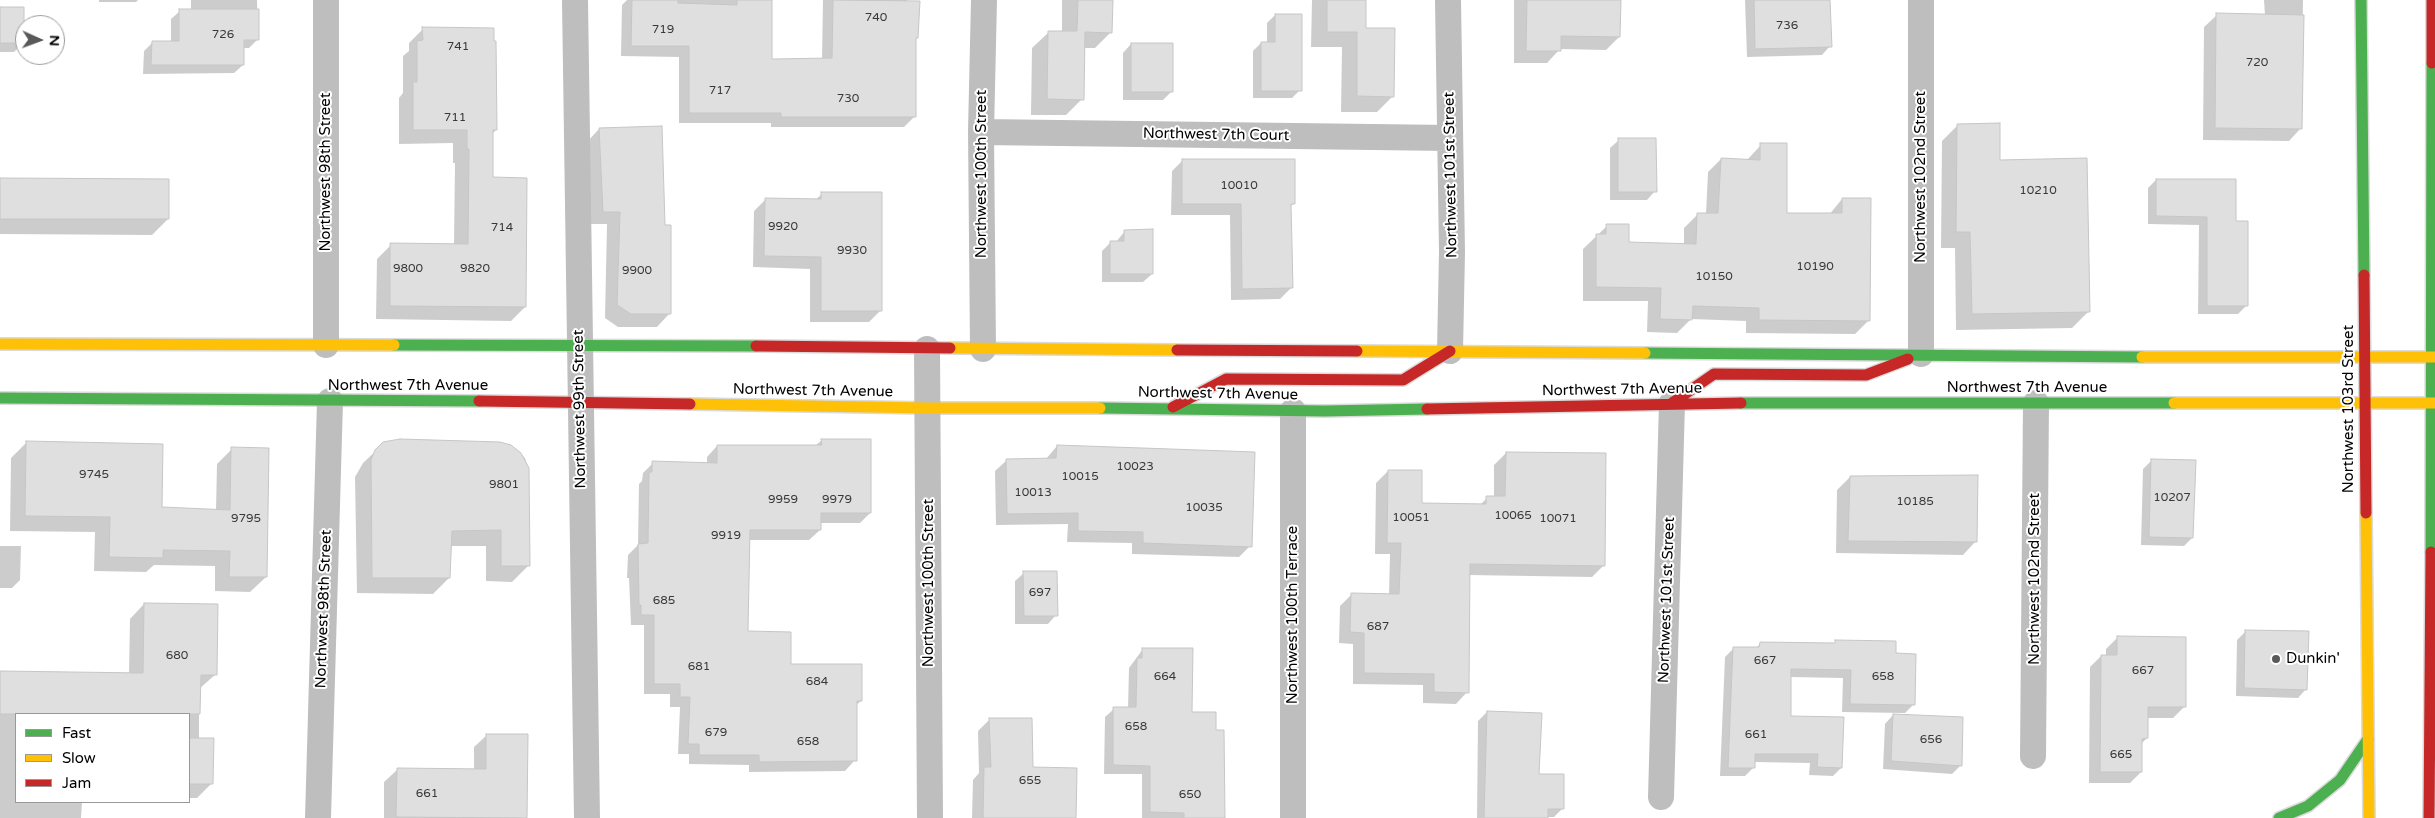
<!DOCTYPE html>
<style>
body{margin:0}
#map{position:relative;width:2435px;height:818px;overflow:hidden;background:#fff;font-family:"Varela Round",sans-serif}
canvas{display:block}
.legend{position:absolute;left:15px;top:713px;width:175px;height:90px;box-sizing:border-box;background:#fff;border:1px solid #999;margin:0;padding:6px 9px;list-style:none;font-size:15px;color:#000}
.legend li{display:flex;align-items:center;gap:10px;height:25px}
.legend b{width:25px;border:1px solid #999}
.north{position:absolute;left:15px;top:15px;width:50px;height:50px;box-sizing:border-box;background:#fff;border:1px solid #999;border-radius:50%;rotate:92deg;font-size:14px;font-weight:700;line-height:20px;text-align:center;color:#000}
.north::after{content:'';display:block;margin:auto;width:18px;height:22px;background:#595959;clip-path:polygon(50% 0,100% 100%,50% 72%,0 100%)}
</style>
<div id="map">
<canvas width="2435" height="818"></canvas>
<ul class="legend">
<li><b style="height:6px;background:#4caf50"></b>Fast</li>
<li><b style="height:6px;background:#ffc107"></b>Slow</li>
<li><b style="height:6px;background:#c62828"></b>Jam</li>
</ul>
<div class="north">N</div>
</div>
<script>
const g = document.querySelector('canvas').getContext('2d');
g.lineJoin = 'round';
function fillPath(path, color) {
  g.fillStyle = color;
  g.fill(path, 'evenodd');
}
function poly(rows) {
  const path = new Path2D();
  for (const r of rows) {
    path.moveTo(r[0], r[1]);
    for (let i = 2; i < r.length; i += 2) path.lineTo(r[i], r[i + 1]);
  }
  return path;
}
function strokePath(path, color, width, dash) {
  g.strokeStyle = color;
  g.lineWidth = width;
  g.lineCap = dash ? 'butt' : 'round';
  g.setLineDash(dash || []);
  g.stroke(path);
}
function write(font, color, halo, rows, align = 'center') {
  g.font = font + ' "Varela Round",sans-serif';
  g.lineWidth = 4;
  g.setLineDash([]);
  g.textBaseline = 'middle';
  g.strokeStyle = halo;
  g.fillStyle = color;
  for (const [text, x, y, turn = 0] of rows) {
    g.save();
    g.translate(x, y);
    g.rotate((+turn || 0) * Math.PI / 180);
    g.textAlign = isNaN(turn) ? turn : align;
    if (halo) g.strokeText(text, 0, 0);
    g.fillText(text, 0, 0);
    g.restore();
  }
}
fillPath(poly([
 [99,0,138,0,136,2,99,2],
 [191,0,257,0,258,39,249,48,243,48,243,65,234,73,143,74,144,51,153,42,171,42,171,19,180,11,191,10],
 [627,0,771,0,770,60,822,60,823,0,907,0,917,38,914,41,915,116,904,127,771,127,771,123,679,123,679,57,621,56,622,5],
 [1062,0,1112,0,1111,32,1095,48,1084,48,1082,99,1066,115,1031,115,1032,48,1049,32,1062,32],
 [1312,0,1365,0,1365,29,1393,96,1377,112,1341,112,1342,47,1311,47],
 [1514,0,1620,0,1619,37,1606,50,1560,49,1547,63,1514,63],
 [1745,0,1829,0,1830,46,1822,55,1747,57],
 [2264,0,2303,0,2301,128,2289,141,2203,140,2204,27,2217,15,2265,15],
 [0,8,23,43,14,52,0,52],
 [1275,15,1300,90,1292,98,1253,98,1253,51,1261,43,1267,43,1267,23],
 [423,29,496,130,492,134,491,178,525,307,511,321,376,319,377,259,391,245,454,245,455,163,453,163,453,143,399,144,399,98,403,93,403,56,409,51,409,43],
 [1131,44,1172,91,1163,100,1123,100,1123,53],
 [1958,125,1999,161,2088,312,2072,328,1956,330,1955,248,1941,248,1942,141],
 [599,129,664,226,669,314,657,327,618,327,605,318,607,224,590,224,587,142],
 [1619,140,1655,191,1647,200,1610,200,1610,148],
 [1761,145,1786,214,1829,215,1842,199,1869,320,1855,334,1746,333,1746,321,1691,319,1677,333,1647,332,1648,301,1583,301,1583,249,1607,226,1628,243,1684,244,1684,228,1698,214,1706,214,1708,172,1721,159,1747,160],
 [1183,160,1293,204,1290,207,1291,288,1280,299,1231,300,1230,215,1171,215,1172,171],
 [0,179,168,219,152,235,0,234],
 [2156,180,2235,222,2246,306,2238,314,2198,314,2199,225,2148,224,2148,188],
 [822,194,881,310,869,322,810,322,810,269,753,267,754,211,766,199,815,200],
 [1125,231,1152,274,1143,282,1102,282,1102,251,1111,242,1116,242],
 [822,440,870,513,860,523,820,523,820,530,809,540,749,540,747,632,790,665,861,701,855,706,855,760,845,771,749,772,749,765,689,764,689,754,678,754,680,707,670,707,670,694,644,694,644,625,631,625,629,578,627,578,628,555,638,545,639,484,642,481,643,473,653,463,707,464,707,457,717,446,815,446],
 [27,442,161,508,216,510,217,464,232,449,266,577,250,592,215,591,215,566,154,565,146,572,94,571,95,532,10,531,11,458],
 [511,446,525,458,528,469,528,566,512,582,486,581,486,546,450,546,449,578,433,594,357,593,355,477,363,463,380,447],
 [1057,446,1250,546,1239,557,1132,554,1132,543,1067,542,1068,524,996,525,995,471,1007,460,1046,459],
 [1506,453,1604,565,1592,577,1468,575,1467,692,1456,704,1423,703,1423,685,1353,684,1353,644,1339,643,1340,606,1352,594,1389,595,1390,554,1375,554,1376,483,1388,471,1420,504,1480,505,1487,498,1494,498,1494,465],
 [2152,460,2192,538,2184,546,2141,545,2143,469],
 [1850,477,1975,542,1963,555,1836,553,1837,490],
 [0,546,21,546,20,580,12,588,0,588],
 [1024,573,1056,615,1048,624,1015,624,1015,581],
 [144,604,216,674,199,689,199,739,211,784,197,798,189,798,189,714,16,714,16,802,82,802,81,818,0,818,0,672,129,674,130,619],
 [2246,631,2306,689,2298,698,2236,696,2237,640],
 [2117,638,2184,707,2173,718,2147,718,2147,738,2141,744,2141,772,2130,783,2089,783,2090,667,2101,656,2106,656,2106,649],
 [1895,642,1894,655,1913,705,1905,713,1842,712,1843,678,1790,677,1790,717,1841,768,1833,776,1809,775,1810,763,1754,762,1754,767,1745,776,1720,776,1725,657,1734,648,1755,649,1760,644],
 [1143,649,1191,713,1224,818,1142,818,1142,774,1104,774,1105,717,1114,709,1128,709,1129,668],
 [1487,712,1562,809,1554,817,1477,818,1478,721],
 [1893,715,1961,765,1952,774,1883,769,1885,724],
 [989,720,1031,769,1075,818,972,818,973,780,979,773,978,731],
 [487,735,527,735,526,818,384,818,384,782,397,770,474,770,474,747]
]), '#0003');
const building = poly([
 [632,0,678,0,678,3,737,5,737,0,772,0,772,59,832,58,833,0,920,1,918,38,916,38,916,117,781,117,781,113,689,113,689,46,631,46,632,0],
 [1078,0,1113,0,1112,33,1085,32,1084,100,1047,99,1048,31,1077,31,1078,0],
 [1327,0,1366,0,1366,28,1395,28,1394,97,1357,96,1357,32,1327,32,1327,0],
 [1527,0,1621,0,1620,37,1561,36,1561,51,1526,51,1527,0],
 [1754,0,1830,0,1832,47,1755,49,1754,0],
 [0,7,24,7,24,43,0,43,0,7],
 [179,9,259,9,259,40,244,40,244,65,151,65,152,41,179,41,179,9],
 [2216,13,2304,15,2302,129,2215,128,2216,13],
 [1275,14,1302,14,1302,91,1261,91,1261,42,1275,42,1275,14],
 [422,27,494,28,494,41,496,41,497,130,493,130,493,177,527,178,526,307,390,306,390,243,468,244,469,149,467,149,467,130,413,130,413,82,417,82,417,41,423,40,422,27],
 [1131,43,1173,43,1173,92,1131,92,1131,43],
 [2000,123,2000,160,2087,158,2090,312,1972,314,1970,232,1956,232,1957,124,2000,123],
 [662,126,665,225,671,225,671,314,631,314,617,305,620,212,603,212,599,128,662,126],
 [1618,138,1656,138,1657,192,1618,192,1618,138],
 [1760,143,1787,143,1787,213,1842,213,1842,198,1871,198,1870,321,1759,320,1759,308,1693,306,1692,320,1660,319,1661,288,1596,287,1596,234,1606,234,1606,224,1629,224,1629,242,1696,244,1697,213,1718,213,1721,158,1760,160,1760,143],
 [1182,159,1295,159,1295,204,1291,204,1293,288,1242,289,1241,204,1182,204,1182,159],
 [0,178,169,179,169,219,0,219,0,178],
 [2156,179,2236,179,2236,221,2248,221,2248,306,2207,306,2207,217,2156,216,2156,179],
 [821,192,882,192,882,311,821,311,821,257,764,256,765,198,821,199,821,192],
 [1153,229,1153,274,1110,274,1110,241,1124,241,1124,230,1153,229],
 [400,439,500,442,511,445,521,453,529,468,530,566,501,566,501,530,452,531,450,578,372,578,371,460,375,450,383,442,400,439],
 [821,439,871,439,871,513,821,513,821,530,750,530,748,631,791,632,791,664,862,664,862,701,857,701,857,761,759,762,759,755,699,755,699,744,688,744,690,697,680,697,680,684,654,684,654,615,641,615,641,605,639,605,638,544,648,543,649,472,652,472,652,461,717,463,717,445,822,445,821,439],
 [26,441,163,444,162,507,230,510,231,447,269,448,267,577,229,577,230,551,163,550,163,558,109,557,110,517,25,516,26,441],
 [1057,445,1255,452,1252,547,1143,543,1143,532,1078,531,1078,513,1007,514,1006,459,1056,458,1057,445],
 [1506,452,1606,453,1605,566,1470,564,1469,693,1434,692,1434,674,1364,673,1364,633,1350,632,1351,593,1399,594,1401,543,1387,543,1388,470,1422,470,1422,503,1486,504,1486,496,1505,496,1506,452],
 [2151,459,2196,460,2193,538,2149,537,2151,459],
 [1978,475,1977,542,1848,541,1850,476,1978,475],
 [1023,571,1057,571,1058,616,1024,616,1023,571],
 [144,603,218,604,217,675,201,675,200,714,0,714,0,671,143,673,144,603],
 [2245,630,2309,631,2307,690,2244,688,2245,630],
 [2117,636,2186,637,2186,707,2148,707,2148,738,2142,739,2142,772,2100,772,2101,655,2117,655,2117,636],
 [1835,640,1896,641,1896,653,1916,654,1915,705,1850,704,1851,670,1791,669,1791,716,1844,717,1842,768,1817,767,1818,754,1755,754,1755,768,1728,768,1733,647,1759,647,1760,642,1835,643,1835,640],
 [1142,648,1193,648,1192,712,1216,712,1216,730,1224,730,1225,818,1184,818,1184,813,1150,812,1150,766,1113,765,1113,707,1136,707,1137,658,1142,658,1142,648],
 [1487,711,1542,713,1539,774,1564,774,1564,809,1548,809,1548,818,1484,818,1487,711],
 [1893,714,1963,717,1962,766,1891,761,1893,714],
 [989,718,1032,718,1033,767,1077,768,1076,818,983,818,984,767,991,767,989,718],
 [486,734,528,734,527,818,396,817,397,768,486,769,486,734],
 [189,738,214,738,213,784,189,784,189,738]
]);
fillPath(building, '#dfdfdf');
strokePath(building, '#c6c6c6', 1);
const fast = poly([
 [2361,0,2364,275],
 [394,345,756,346],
 [1645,353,2142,357],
 [0,398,479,401],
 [1741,403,2174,403],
 [1100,408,1325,411,1427,409],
 [2431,552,2432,63],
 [2430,750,2435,756],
 [2279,818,2308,806,2340,780,2368,739]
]);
const slow = poly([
 [0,344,394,345],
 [950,348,1177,350],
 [1357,351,1645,353],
 [2142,357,2435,357],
 [2174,403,2435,403],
 [690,404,928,408,1100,408],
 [2366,513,2369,818]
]);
const jam = poly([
 [2432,0,2432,63],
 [2364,275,2366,513],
 [756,346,950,348],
 [1177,350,1357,351],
 [479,401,690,404],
 [1672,403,1714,374,1866,375,1908,359],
 [1173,407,1226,379,1403,380,1450,351],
 [1427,409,1741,403],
 [2429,818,2431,552]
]);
strokePath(fast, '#dbdbdb', 14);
strokePath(slow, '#dbdbdb', 14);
strokePath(jam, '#dbdbdb', 14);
strokePath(poly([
 [575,0,587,818],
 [1448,0,1452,252,1450,351],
 [981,132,1450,138],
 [326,345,326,0],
 [927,349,930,818],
 [983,349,981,132,984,0],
 [1921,354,1921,0],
 [2033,756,2036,403],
 [1661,797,1672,403],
 [318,818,330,401],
 [1293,818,1293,411]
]), '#bebebe', 26);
strokePath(fast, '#4caf50', 11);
strokePath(slow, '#ffc107', 11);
strokePath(jam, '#c62828', 11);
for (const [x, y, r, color] of [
 [2276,659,5,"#595959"]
]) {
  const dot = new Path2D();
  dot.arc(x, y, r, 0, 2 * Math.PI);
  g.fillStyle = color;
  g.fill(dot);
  strokePath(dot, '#fff', 2);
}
write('12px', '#383838', null, [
 ["740",876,18],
 ["736",1787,26],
 ["719",663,30],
 ["726",223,35],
 ["741",458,47],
 ["720",2257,63],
 ["717",720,91],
 ["730",848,99],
 ["711",455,118],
 ["10010",1239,186],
 ["10210",2038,191],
 ["9920",783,227],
 ["714",502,228],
 ["9930",852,251],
 ["10190",1815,267],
 ["9800",408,269],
 ["9820",475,269],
 ["9900",637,271],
 ["10150",1714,277],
 ["10023",1135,467],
 ["9745",94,475],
 ["10015",1080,477],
 ["9801",504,485],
 ["10013",1033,493],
 ["10207",2172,498],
 ["9959",783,500],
 ["9979",837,500],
 ["10185",1915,502],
 ["10035",1204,508],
 ["10065",1513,516],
 ["10051",1411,518],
 ["9795",246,519],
 ["10071",1558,519],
 ["9919",726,536],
 ["697",1040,593],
 ["685",664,601],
 ["687",1378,627],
 ["680",177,656],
 ["667",1765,661],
 ["681",699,667],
 ["667",2143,671],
 ["664",1165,677],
 ["658",1883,677],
 ["684",817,682],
 ["658",1136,727],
 ["679",716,733],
 ["661",1756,735],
 ["656",1931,740],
 ["658",808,742],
 ["665",2121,755],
 ["655",1030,781],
 ["661",427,794],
 ["650",1190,795]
]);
write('15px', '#000', '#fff', [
 ["Northwest 7th Court",1216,135,1],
 ["Northwest 98th Street",326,172,-90],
 ["Northwest 100th Street",982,174,-90],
 ["Northwest 101st Street",1451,175,-91],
 ["Northwest 102nd Street",1921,177,-90],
 ["Northwest 7th Avenue",408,386],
 ["Northwest 7th Avenue",2027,388],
 ["Northwest 7th Avenue",1622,390,-1],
 ["Northwest 7th Avenue",813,391,1],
 ["Northwest 7th Avenue",1218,394,1],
 ["Northwest 99th Street",580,409,-91],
 ["Northwest 103rd Street",2349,409,-90],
 ["Northwest 102nd Street",2035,579,-90],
 ["Northwest 100th Street",929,583,-90],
 ["Northwest 101st Street",1667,600,-88],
 ["Northwest 98th Street",324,609,-88],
 ["Northwest 100th Terrace",1293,615,-90]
]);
write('15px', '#000', '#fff', [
 ["Dunkin'",2286,659]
], 'left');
</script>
